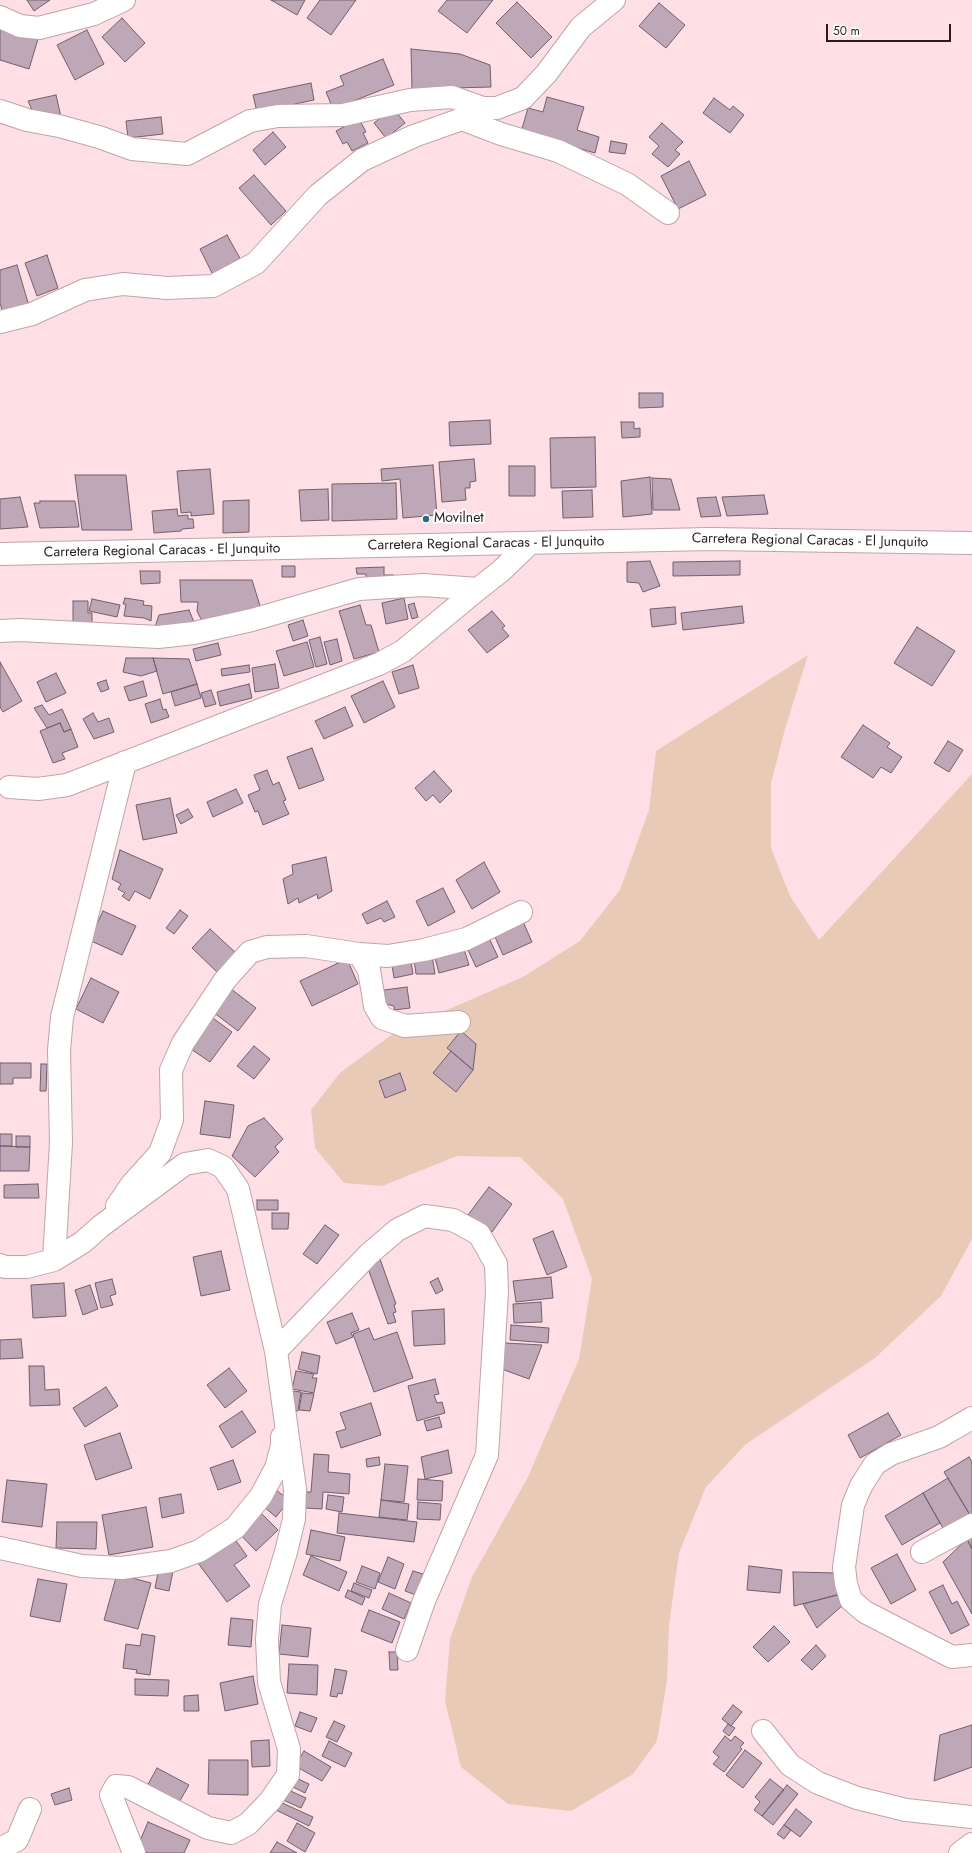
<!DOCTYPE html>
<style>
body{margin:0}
#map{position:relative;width:972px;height:1853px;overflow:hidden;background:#fddfe5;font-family:Jost,sans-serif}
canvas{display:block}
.scale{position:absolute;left:826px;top:24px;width:125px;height:18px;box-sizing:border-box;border:2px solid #271d1f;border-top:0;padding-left:5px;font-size:12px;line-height:14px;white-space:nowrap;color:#271d1f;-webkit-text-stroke:3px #fff;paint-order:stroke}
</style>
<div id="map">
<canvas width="972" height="1853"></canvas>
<div class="scale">50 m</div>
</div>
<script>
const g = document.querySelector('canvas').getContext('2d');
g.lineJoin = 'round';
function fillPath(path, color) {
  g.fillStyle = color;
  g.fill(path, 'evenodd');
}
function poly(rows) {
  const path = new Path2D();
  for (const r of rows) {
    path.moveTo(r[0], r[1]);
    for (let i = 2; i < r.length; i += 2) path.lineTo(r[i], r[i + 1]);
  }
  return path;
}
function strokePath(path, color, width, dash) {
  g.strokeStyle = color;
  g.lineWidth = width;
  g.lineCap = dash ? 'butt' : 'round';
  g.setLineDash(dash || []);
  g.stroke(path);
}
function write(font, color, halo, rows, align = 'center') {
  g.font = font + ' Jost,sans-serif';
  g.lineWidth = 4;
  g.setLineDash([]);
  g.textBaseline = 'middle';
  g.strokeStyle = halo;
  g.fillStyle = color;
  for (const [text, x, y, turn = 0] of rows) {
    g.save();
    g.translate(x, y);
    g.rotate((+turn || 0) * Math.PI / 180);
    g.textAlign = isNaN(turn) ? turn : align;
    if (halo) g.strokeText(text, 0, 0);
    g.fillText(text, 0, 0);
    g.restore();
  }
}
fillPath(poly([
 [808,655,785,729,771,783,771,848,790,896,819,940,972,774,972,1239,941,1296,875,1358,746,1444,706,1487,679,1553,669,1625,667,1680,657,1741,633,1774,571,1811,508,1804,461,1767,445,1701,450,1639,472,1577,527,1479,579,1359,592,1279,563,1199,520,1157,457,1156,382,1186,344,1183,315,1148,311,1110,340,1073,394,1033,523,977,580,941,620,890,649,810,656,751]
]), '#e8cab7');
const building = poly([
 [27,0,50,0,34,11,27,0],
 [271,0,305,0,297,15,271,0],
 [320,0,356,0,331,35,307,18,320,0],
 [447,0,493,0,467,33,438,11,447,0],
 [517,2,552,37,531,58,496,23,517,2],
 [659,3,685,25,666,48,639,26,659,3],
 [122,18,145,43,125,62,102,37,122,18],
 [0,28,38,39,29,69,0,60,0,28],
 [87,30,104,64,75,80,57,45,87,30],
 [411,49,460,54,490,65,491,87,412,89,411,49],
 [383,59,394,85,333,109,326,92,344,85,340,76,383,59],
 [311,83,314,100,257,112,253,95,311,83],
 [56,95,61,117,36,119,28,101,56,95],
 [547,97,584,107,577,130,599,137,595,153,521,132,528,108,543,112,547,97],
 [714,98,730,110,733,106,744,115,730,133,703,113,714,98],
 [393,108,405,123,386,138,374,123,393,108],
 [161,117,163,134,128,138,126,121,161,117],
 [359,119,366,132,363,133,368,143,352,151,347,142,343,144,336,131,359,119],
 [662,123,683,142,675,150,680,154,668,167,652,154,659,146,649,137,662,123],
 [273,132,286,147,265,165,253,150,273,132],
 [611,141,627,144,625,154,609,152,611,141],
 [689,161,706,195,678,209,661,176,689,161],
 [254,175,286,211,271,225,239,188,254,175],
 [227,235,241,260,213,275,200,249,227,235],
 [47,255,58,288,37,296,25,263,47,255],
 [17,265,29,306,3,313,0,303,0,270,17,265],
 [639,393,663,393,663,407,639,408,639,393],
 [490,420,491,444,450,446,449,422,490,420],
 [621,422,634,422,634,429,640,428,640,437,622,438,621,422],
 [595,437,596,487,551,488,550,438,595,437],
 [474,459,476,481,470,482,470,488,465,488,466,500,442,502,439,462,474,459],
 [433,465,437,515,403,518,400,479,382,481,381,469,433,465],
 [509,466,535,466,535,496,509,496,509,466],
 [210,469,214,514,191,516,191,512,181,513,177,471,210,469],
 [75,475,126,475,132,530,82,530,75,475],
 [650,477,652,514,623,517,621,481,650,477],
 [652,478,671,479,680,510,653,510,652,478],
 [396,483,397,519,332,521,332,484,396,483],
 [328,489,329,520,301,521,299,490,328,489],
 [592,490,593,517,563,518,562,491,592,490],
 [764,495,768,514,727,516,722,497,764,495],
 [20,497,28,527,0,529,0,499,20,497],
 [716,497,721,516,701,517,697,498,716,497],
 [249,500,249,532,223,533,223,501,249,500],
 [40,501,75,501,79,527,40,528,34,503,40,503,40,501],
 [177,509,178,516,188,515,188,519,193,519,194,528,182,529,181,531,154,533,152,511,177,509],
 [650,561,660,586,643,592,639,583,627,582,627,562,650,561],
 [740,561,740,575,673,576,673,562,740,561],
 [282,566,295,566,295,577,282,577,282,566],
 [384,567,384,575,394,575,394,584,366,585,366,574,357,574,356,568,384,567],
 [140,571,160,571,160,583,141,584,140,571],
 [180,580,252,580,262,612,206,629,197,611,198,602,181,602,180,580],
 [125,598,144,601,143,605,152,606,151,621,144,618,124,616,126,604,123,604,125,598],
 [404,598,408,619,386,624,382,603,404,598],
 [92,599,120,605,117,617,89,611,92,599],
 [73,601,88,601,88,613,92,613,92,623,73,622,73,601],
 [414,603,418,617,412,619,408,605,414,603],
 [360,605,366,625,371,625,379,652,354,659,339,611,360,605],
 [742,606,744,623,683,630,681,613,742,606],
 [675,607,676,624,652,627,650,609,675,607],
 [189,610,196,627,153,633,159,615,189,610],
 [492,611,505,626,502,628,509,636,487,653,468,630,492,611],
 [303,620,308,636,293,641,288,625,303,620],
 [917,627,955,651,932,686,894,663,917,627],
 [320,637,327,664,316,667,309,640,320,637],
 [337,639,342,661,330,665,324,642,337,639],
 [307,642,314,667,284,676,276,651,307,642],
 [218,643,221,655,196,661,193,649,218,643],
 [126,658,153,658,157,671,141,676,123,672,126,658],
 [153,658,189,659,197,684,163,694,153,658],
 [0,662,22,701,3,712,0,707,0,662],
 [275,664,279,688,255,692,252,668,275,664],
 [249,665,250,672,222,676,221,669,249,665],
 [413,665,419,688,399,694,392,672,413,665],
 [56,673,66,693,46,702,37,682,56,673],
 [106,680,109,689,101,692,97,683,106,680],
 [143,681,147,696,129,701,124,687,143,681],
 [383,681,395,707,364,723,351,696,383,681],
 [197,684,201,698,175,706,171,692,197,684],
 [249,684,252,698,220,706,217,692,249,684],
 [211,690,216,704,205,707,201,693,211,690],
 [160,699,163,710,166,709,169,717,151,723,145,704,160,699],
 [42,705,49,715,62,709,71,729,64,732,60,723,47,728,34,708,42,705],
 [345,707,353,726,324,739,315,721,345,707],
 [93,713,98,722,109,718,114,732,94,739,83,719,93,713],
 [60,723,64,732,71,729,78,747,62,753,65,759,53,763,40,731,60,723],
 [863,725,890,743,887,747,902,757,891,773,881,767,873,778,841,757,863,725],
 [948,741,963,750,949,772,934,763,948,741],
 [312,748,324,780,299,789,287,757,312,748],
 [267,770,273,785,279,782,286,800,283,801,289,814,263,825,258,811,255,812,248,795,260,790,254,775,267,770],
 [434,771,452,791,440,803,433,795,426,801,415,788,434,771],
 [236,789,243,803,213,817,207,802,236,789],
 [170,798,177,833,143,840,136,805,170,798],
 [188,809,193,817,181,824,176,815,188,809],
 [120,850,163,869,150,899,135,891,129,901,122,896,125,893,118,889,121,884,112,879,120,850],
 [326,857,332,891,318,899,317,894,299,903,298,898,288,904,283,879,293,874,292,865,326,857],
 [484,862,500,892,472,909,456,880,484,862],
 [443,888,455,912,428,926,416,901,443,888],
 [387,901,395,917,384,922,381,918,367,924,362,914,387,901],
 [180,910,188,916,174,934,166,928,180,910],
 [103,911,136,926,122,955,89,940,103,911],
 [521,917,532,942,503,955,492,930,521,917],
 [210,929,237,954,218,973,192,948,210,929],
 [489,938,498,957,476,967,467,948,489,938],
 [463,946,469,965,439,973,434,954,463,946],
 [432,955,435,974,416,974,414,959,432,955],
 [347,959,358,984,312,1006,300,981,347,959],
 [411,962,413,974,394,978,392,965,411,962],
 [91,978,119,992,103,1023,76,1009,91,978],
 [407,987,410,1008,394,1010,394,1006,386,1004,384,990,407,987],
 [231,989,256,1008,238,1031,213,1012,231,989],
 [210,1016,232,1032,210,1062,188,1047,210,1016],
 [461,1031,476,1044,473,1070,447,1048,461,1031],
 [254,1046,270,1059,254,1079,237,1066,254,1046],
 [451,1051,473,1070,456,1092,433,1073,451,1051],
 [0,1063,31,1063,31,1078,13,1078,13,1084,0,1084,0,1063],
 [41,1064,47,1064,46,1091,40,1091,41,1064],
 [400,1073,406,1090,385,1098,379,1081,400,1073],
 [205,1101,234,1105,230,1138,200,1134,205,1101],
 [264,1118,283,1139,275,1147,279,1152,255,1177,232,1156,248,1126,264,1118],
 [0,1134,12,1134,12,1146,0,1146,0,1134],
 [16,1136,30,1136,30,1147,16,1147,16,1136],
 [0,1146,30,1147,29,1171,0,1171,0,1146],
 [38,1184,39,1198,4,1198,4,1185,38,1184],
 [489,1187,512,1204,492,1232,468,1215,489,1187],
 [257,1200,278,1200,278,1210,257,1210,257,1200],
 [272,1213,289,1213,288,1229,272,1229,272,1213],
 [325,1225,339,1235,317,1264,303,1254,325,1225],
 [553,1231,567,1267,547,1275,533,1239,553,1231],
 [221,1251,230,1290,201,1296,193,1257,221,1251],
 [380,1259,396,1304,394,1305,396,1312,393,1313,396,1322,388,1324,366,1263,380,1259],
 [551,1277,553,1298,516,1302,513,1281,551,1277],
 [438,1278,443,1290,436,1294,430,1282,438,1278],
 [112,1279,116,1294,110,1296,113,1305,101,1308,95,1283,112,1279],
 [64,1283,66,1316,33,1318,31,1285,64,1283],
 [90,1285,98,1309,83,1315,75,1290,90,1285],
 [541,1302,542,1322,514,1323,513,1304,541,1302],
 [444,1309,445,1344,414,1346,412,1311,444,1309],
 [352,1313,359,1330,351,1333,353,1337,336,1344,327,1322,352,1313],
 [511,1325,549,1328,548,1343,510,1340,511,1325],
 [369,1328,374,1340,397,1332,413,1378,374,1392,353,1334,369,1328],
 [21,1339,23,1358,0,1359,0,1340,21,1339],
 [505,1343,542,1345,529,1379,499,1368,505,1343],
 [302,1352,320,1356,317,1374,298,1369,302,1352],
 [29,1366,44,1366,45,1390,59,1389,60,1405,30,1406,29,1366],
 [229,1368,247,1391,225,1408,207,1385,229,1368],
 [296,1371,314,1374,312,1378,317,1378,314,1393,292,1389,296,1371],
 [435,1379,439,1394,434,1395,437,1403,442,1402,445,1413,417,1421,408,1386,435,1379],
 [106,1387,118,1406,85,1427,73,1408,106,1387],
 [292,1391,301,1392,298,1411,290,1410,292,1391],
 [302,1393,314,1394,310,1411,299,1410,302,1393],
 [371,1403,381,1435,341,1448,336,1432,346,1429,340,1413,371,1403],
 [242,1411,256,1432,232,1448,219,1426,242,1411],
 [888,1413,901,1435,860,1458,848,1435,888,1413],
 [439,1417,442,1427,427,1431,424,1421,439,1417],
 [120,1433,132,1468,96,1480,84,1445,120,1433],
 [448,1450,452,1473,425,1479,421,1457,448,1450],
 [314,1454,329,1455,328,1472,350,1474,349,1494,323,1492,322,1509,305,1508,306,1492,311,1492,314,1454],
 [379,1457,380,1465,367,1467,366,1459,379,1457],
 [969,1457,972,1462,972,1513,970,1515,944,1472,969,1457],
 [233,1460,241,1482,218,1490,210,1468,233,1460],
 [385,1464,408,1466,404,1502,381,1500,385,1464],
 [948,1478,970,1515,944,1530,923,1493,948,1478],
 [418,1479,443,1481,442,1501,417,1500,418,1479],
 [7,1480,47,1484,42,1527,2,1522,7,1480],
 [276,1490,289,1500,276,1517,263,1506,276,1490],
 [923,1493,940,1523,902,1545,885,1516,923,1493],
 [181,1494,184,1513,162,1518,159,1498,181,1494],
 [328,1495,344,1497,342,1512,326,1509,328,1495],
 [381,1500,409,1504,407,1520,379,1517,381,1500],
 [418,1502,441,1504,440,1520,417,1519,418,1502],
 [146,1507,153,1547,109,1555,102,1515,146,1507],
 [259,1511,278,1530,256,1551,238,1532,259,1511],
 [339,1513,417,1522,414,1542,337,1533,339,1513],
 [57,1522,97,1522,96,1549,56,1548,57,1522],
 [311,1530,345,1537,340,1561,306,1554,311,1530],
 [972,1536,972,1549,967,1539,972,1536],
 [234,1538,247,1556,234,1565,250,1586,227,1602,198,1563,234,1538],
 [967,1539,972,1549,972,1614,943,1562,967,1539],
 [897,1554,916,1590,891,1604,871,1568,897,1554],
 [311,1556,347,1572,339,1591,303,1575,311,1556],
 [388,1557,404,1564,395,1589,378,1582,388,1557],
 [362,1566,380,1573,375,1589,356,1582,362,1566],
 [749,1566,782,1570,780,1593,747,1590,749,1566],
 [159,1568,173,1571,169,1591,155,1588,159,1568],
 [413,1571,423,1574,416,1595,405,1591,413,1571],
 [793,1572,837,1573,837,1595,794,1606,793,1572],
 [117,1574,151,1583,138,1629,104,1620,117,1574],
 [38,1579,67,1584,60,1622,30,1616,38,1579],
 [354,1583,372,1590,369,1598,351,1591,354,1583],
 [943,1585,952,1604,957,1601,969,1625,951,1634,929,1592,943,1585],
 [348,1590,365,1598,362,1605,345,1597,348,1590],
 [389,1593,411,1603,404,1619,382,1609,389,1593],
 [837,1595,843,1605,817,1628,803,1604,837,1595],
 [369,1610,400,1622,392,1643,361,1631,369,1610],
 [231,1618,253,1620,251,1647,228,1645,231,1618],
 [282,1625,311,1628,308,1657,279,1654,282,1625],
 [774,1626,790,1642,768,1662,753,1647,774,1626],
 [142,1634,155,1636,150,1675,136,1673,137,1670,123,1668,126,1644,140,1646,142,1634],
 [816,1645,826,1656,812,1670,801,1660,816,1645],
 [389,1652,397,1652,398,1670,390,1670,389,1652],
 [289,1664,318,1665,317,1695,287,1693,289,1664],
 [335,1669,347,1671,342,1694,338,1693,337,1697,330,1696,335,1669],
 [253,1676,258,1704,225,1711,220,1683,253,1676],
 [135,1679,169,1680,168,1696,135,1695,135,1679],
 [198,1695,199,1711,184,1711,184,1696,198,1695],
 [733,1705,742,1712,731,1726,722,1719,733,1705],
 [300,1712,317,1718,311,1732,295,1726,300,1712],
 [334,1721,345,1726,337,1742,326,1737,334,1721],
 [728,1724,735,1728,729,1736,723,1731,728,1724],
 [972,1725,972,1767,934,1781,940,1735,972,1725],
 [725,1736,731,1741,735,1736,744,1743,740,1747,742,1749,724,1772,713,1764,719,1757,713,1752,725,1736],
 [269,1740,270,1766,252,1767,251,1741,269,1740],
 [329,1741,352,1753,345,1767,322,1756,329,1741],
 [745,1750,762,1763,743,1788,726,1775,745,1750],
 [304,1751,331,1767,322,1781,295,1766,304,1751],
 [209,1760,248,1760,248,1795,208,1794,209,1760],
 [157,1768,189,1785,178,1804,147,1786,157,1768],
 [294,1777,309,1784,305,1793,289,1785,294,1777],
 [770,1779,784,1790,762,1816,754,1810,760,1802,755,1797,770,1779],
 [787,1785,798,1794,773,1825,762,1816,787,1785],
 [69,1788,72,1800,55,1805,51,1794,69,1788],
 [286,1789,306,1798,301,1808,281,1799,286,1789],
 [280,1802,313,1817,309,1826,276,1810,280,1802],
 [796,1809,812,1822,800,1837,784,1825,796,1809],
 [148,1822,190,1840,184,1853,148,1853,137,1848,148,1822],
 [297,1823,315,1833,305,1852,287,1841,297,1823],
 [784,1825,791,1830,784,1839,777,1834,784,1825],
 [277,1842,297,1853,270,1853,277,1842]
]);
fillPath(building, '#bea7b7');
strokePath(building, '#745f6d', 1);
const minor = poly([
 [0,17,20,26,39,28,94,14,124,0],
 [0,111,27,120,59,126,99,137,132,149,187,154,250,121,278,116,343,115,410,100,452,97,483,108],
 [462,119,501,134,558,151,627,184,668,213],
 [0,322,32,314,85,290,123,284,167,288,213,286,256,263,318,195,362,160,414,136,462,119,483,108,497,108,523,98,546,74,581,27,614,0],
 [0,631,20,630,158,637,194,633,252,620,359,589,423,585,478,589,501,571,530,543],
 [9,787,38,789,67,785,379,664,403,651,478,589],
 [359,954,369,970,375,1006,382,1018,405,1026,459,1022],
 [117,1206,132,1184,160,1153,172,1120,171,1070,183,1043,225,980,250,952,267,947,306,946,359,954,388,956,424,950,466,939,521,912],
 [54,1260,61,1143,59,1050,62,1017,125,762],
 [0,1265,5,1267,27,1267,54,1260,83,1242,101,1226,185,1164,208,1160,223,1167,238,1189,276,1351,295,1489,294,1519,286,1552,270,1604,267,1639,269,1682,289,1749,288,1775,270,1801,248,1824,231,1833,208,1828,128,1787,116,1786,111,1795,134,1853],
 [276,1351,369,1254,397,1230,425,1216,453,1220,479,1234,496,1264,497,1292,487,1455,424,1601,407,1650],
 [972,1418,939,1437,891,1454,875,1464,861,1486,853,1505,844,1567,846,1584,851,1600,865,1612,952,1657,972,1655],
 [0,1548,82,1566,122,1568,171,1561,199,1551,235,1528,261,1496,276,1468,282,1446,282,1437],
 [922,1552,972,1525],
 [763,1731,790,1765,818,1783,857,1798,906,1810,972,1817],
 [0,1849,17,1840,30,1809],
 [960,1853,972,1844]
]);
const major = poly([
 [0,554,710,539,972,543]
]);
strokePath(minor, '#c0a4aa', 24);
strokePath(major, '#c0a4aa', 24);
strokePath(minor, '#fff', 22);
strokePath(major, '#fff', 22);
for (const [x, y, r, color] of [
 [426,519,4,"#326783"]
]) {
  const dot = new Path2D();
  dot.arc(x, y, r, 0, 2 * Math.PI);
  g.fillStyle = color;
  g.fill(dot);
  strokePath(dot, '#fff', 1.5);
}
write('14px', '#271d1f', '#fff', [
 ["Movilnet",434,519]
], 'left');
write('14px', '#271d1f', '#fff', [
 ["Carretera Regional Caracas - El Junquito",810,541,1],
 ["Carretera Regional Caracas - El Junquito",486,544,-1],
 ["Carretera Regional Caracas - El Junquito",162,551,-1]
]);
</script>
